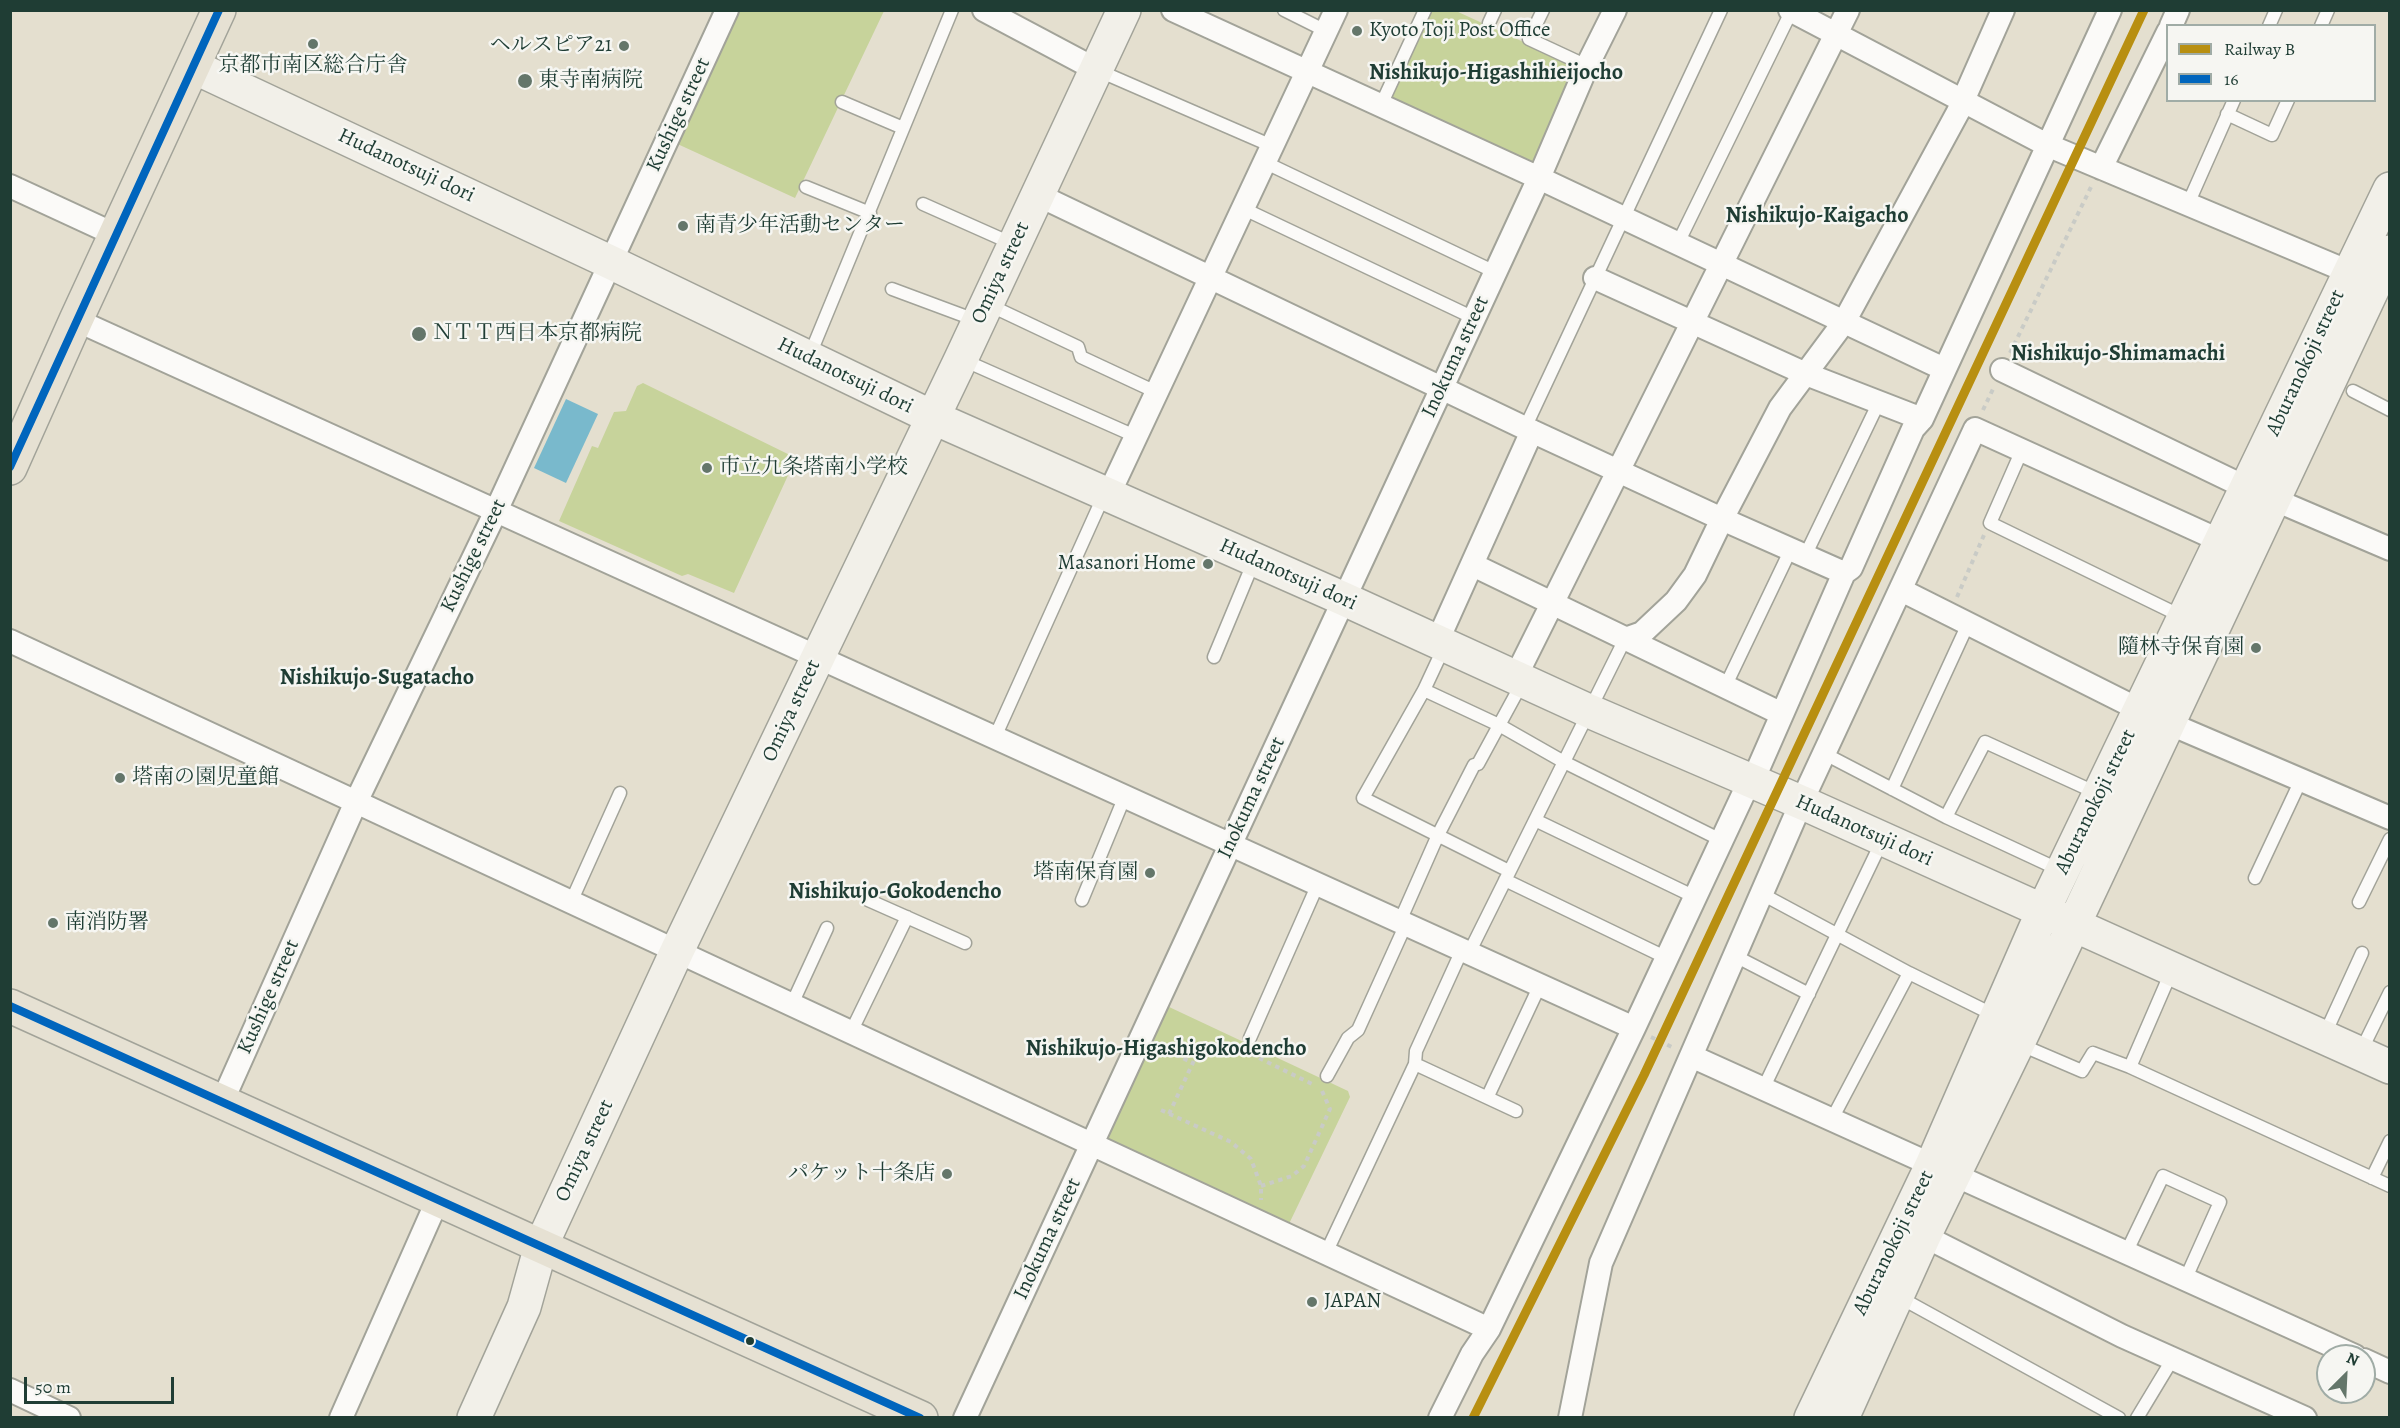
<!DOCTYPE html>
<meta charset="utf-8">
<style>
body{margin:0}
#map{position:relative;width:2400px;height:1428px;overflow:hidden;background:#e4dfcf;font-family:Alegreya,serif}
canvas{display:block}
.frame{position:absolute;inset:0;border:12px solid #1f3d34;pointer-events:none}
.legend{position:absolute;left:2166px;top:24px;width:210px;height:78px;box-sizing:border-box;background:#f6f6f2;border:2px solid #a0aca6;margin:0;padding:8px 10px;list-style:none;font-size:18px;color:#1f3d34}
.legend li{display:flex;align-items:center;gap:12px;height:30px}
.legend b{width:30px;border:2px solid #a0aca6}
.north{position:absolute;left:2316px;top:1344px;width:60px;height:60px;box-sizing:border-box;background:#f6f6f2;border:2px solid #a0aca6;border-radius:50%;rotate:24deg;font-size:16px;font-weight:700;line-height:24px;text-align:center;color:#1f3d34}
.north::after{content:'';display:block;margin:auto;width:21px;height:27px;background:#64766a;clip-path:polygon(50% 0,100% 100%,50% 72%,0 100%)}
.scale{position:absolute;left:24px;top:1377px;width:150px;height:27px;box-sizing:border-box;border:3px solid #1f3d34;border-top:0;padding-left:8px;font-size:18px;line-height:21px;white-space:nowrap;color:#1f3d34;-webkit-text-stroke:4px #f6f6f2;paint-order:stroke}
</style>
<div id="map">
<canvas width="2400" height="1428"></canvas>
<div class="frame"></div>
<ul class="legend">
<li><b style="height:8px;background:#b88f11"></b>Railway B</li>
<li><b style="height:8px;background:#0065bd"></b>16</li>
</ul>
<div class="north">N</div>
<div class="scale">50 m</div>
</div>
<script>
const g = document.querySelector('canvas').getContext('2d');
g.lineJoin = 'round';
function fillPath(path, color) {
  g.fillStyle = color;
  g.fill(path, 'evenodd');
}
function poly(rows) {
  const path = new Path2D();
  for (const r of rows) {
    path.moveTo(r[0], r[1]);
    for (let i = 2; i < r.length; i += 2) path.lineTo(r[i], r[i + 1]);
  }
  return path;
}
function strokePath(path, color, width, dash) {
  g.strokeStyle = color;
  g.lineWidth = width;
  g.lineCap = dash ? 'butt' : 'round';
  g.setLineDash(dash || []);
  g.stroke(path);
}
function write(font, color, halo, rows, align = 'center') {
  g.font = font + ' Alegreya,"Noto Serif JP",serif';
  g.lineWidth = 5;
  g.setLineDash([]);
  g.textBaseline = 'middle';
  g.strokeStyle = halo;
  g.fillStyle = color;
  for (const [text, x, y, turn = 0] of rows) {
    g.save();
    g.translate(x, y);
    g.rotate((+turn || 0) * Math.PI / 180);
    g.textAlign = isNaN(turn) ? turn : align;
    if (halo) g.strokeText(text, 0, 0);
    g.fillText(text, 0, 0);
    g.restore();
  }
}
fillPath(poly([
 [734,11,884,11,795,198,671,141],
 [1432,11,1456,11,1580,68,1537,160,1524,164,1390,100],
 [643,383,796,458,734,593,688,574,682,576,559,521,592,446,598,448,614,412,626,411,637,386],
 [1167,1006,1348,1091,1350,1097,1287,1228,1109,1147,1104,1135]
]), '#c7d39b');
fillPath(poly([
 [566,399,598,414,566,483,534,468]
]), '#79b9cc');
const lane = poly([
 [1284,10,1326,31],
 [1543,10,1529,39,1587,66],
 [1489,23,1495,10],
 [2269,26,2276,10],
 [2321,26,2328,10],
 [1097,70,1272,146],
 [842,102,903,128],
 [1381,105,1425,10],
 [2227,114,2272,135,2288,100],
 [1264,162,1495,272],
 [806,187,870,213],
 [923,204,1013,244],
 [2188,204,2234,100],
 [1242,208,1474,318],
 [1678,243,1791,12],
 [892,289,978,321],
 [987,304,1078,347,1081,357,1156,392],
 [809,357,952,10],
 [961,359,1135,436],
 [2353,391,2390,410],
 [1525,428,1721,10],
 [2022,450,1990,523,2183,617],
 [1805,556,1879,402],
 [1445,645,1424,690,1363,798,1509,871],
 [1214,657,1254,561],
 [1725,687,1791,549],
 [1424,690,1499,725,1564,762,1721,840],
 [995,737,1104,495],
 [1825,754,1946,817,2062,871],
 [1892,789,1968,624],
 [1946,817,1985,742,2099,794],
 [1535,820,1695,897],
 [2255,878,2301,780],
 [1505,880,1667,958],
 [1762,894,1909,973,1832,1119],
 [868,900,965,943],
 [1082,900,1125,796],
 [571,902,620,793],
 [2359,902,2390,839],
 [1400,921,1438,835,1474,765,1478,764,1522,683],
 [1469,953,1625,639],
 [1735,956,1809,994],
 [2172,970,2130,1067,2390,1186],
 [1909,973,1996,1016],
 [792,1004,827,928],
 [851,1032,907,917],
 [2324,1036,2362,953],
 [1250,1038,1318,884],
 [2019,1044,2082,1071,2093,1053,2130,1067],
 [2360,1053,2390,992],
 [1415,1064,1516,1111],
 [1327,1076,1348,1038,1358,1030,1406,924],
 [1763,1089,1882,841],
 [1488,1096,1540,985],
 [2372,1178,2390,1141],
 [1326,1253,1415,1064,1416,1051,1462,950],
 [2126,1253,2163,1176,2220,1202,2185,1280],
 [1899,1297,2119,1418],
 [2137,1418,2172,1360]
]);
const street = poly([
 [984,10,1095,69],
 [1173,10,1539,178,1944,369],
 [1790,10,2047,145,2361,277],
 [2171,26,2178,10],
 [2101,168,2168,32],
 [10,186,116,235],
 [1038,195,1525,428,1722,519,1844,573],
 [1595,278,1806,374,1922,419],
 [76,320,1634,1028],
 [2002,370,2247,488,2390,549],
 [1108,496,1336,10],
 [1473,565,1782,714],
 [1901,590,2140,710],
 [1625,639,1642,633,1676,601,1695,575,1722,519,1780,408,1844,322,1958,112,2003,10],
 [10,641,1489,1329],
 [1437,642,1532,431],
 [1516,676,1848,10],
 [2168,723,2390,818],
 [1691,1056,2355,1356],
 [222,1102,356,802,496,511,727,10],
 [1924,1236,2122,1336,2305,1418],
 [2364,1360,2390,1372],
 [10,1390,69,1418],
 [341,1418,438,1199],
 [965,1418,1539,178,1587,66,1615,10],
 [1440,1418,1472,1354,1489,1329,1634,1028,1749,782,1758,769,1844,573,1851,568,1913,429,1922,419,2110,10],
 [1570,1418,1601,1263,1801,803,1975,429,2221,541]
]);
const secondary = poly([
 [194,67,612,263,932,417,1344,599,1589,711,1812,807,2390,1067],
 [474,1418,524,1307,541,1246,677,951,961,359,1124,10],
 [1811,1418,1932,1165,2043,911,2390,189],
 [1842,1418,1924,1236,2018,1043,2390,252]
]);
const primary = poly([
 [10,1006,921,1418]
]);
const highway = poly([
 [10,468,76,320,219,10]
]);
strokePath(lane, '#a2a399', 15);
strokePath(street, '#a2a399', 26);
strokePath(secondary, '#a2a399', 36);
strokePath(primary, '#a2a399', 36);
strokePath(highway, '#a2a399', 36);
strokePath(poly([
 [2010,353,2092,185],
 [1983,410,1994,387],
 [1957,597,1984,535],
 [1651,1037,1674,1048],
 [1159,1047,1191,1062],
 [1251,1054,1314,1085],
 [1161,1110,1231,1142,1251,1159,1261,1186,1261,1200],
 [1169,1114,1197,1054,1211,1045,1232,1045,1238,1049],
 [1261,1186,1292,1176,1304,1166,1330,1109,1322,1091]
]), '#c9cbc6', 4, [4.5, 4.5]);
strokePath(lane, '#fbfaf8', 12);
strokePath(street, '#fbfaf8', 22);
strokePath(secondary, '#f2f0e9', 33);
strokePath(primary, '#e6e1d3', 33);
strokePath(highway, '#e6e1d3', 33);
strokePath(poly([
 [10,467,219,10],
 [10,1006,920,1418]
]), '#0065bd', 8);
strokePath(poly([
 [1473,1418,1644,1075,2144,10]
]), '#b88f11', 9);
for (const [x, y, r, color] of [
 [1357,31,6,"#64766a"],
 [313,44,6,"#64766a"],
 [624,46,6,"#64766a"],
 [525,81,8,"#64766a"],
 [683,226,6,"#64766a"],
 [419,334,8,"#64766a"],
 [707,468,6,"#64766a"],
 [1208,564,6,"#64766a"],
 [2256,648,6,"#64766a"],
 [120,778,6,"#64766a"],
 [1150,873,6,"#64766a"],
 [53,923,6,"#64766a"],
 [947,1174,6,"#64766a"],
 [1312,1302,6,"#64766a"],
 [750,1341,5,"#1f3d34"]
]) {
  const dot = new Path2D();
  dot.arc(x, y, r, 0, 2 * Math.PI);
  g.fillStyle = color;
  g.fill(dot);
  strokePath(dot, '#f6f6f2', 2);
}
write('21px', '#1f3d34', '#f6f6f2', [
 ["Kyoto Toji Post Office",1369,31],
 ["ヘルスピア21",612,46,"right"],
 ["京都市南区総合庁舎",313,66,"center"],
 ["東寺南病院",538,81],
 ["南青少年活動センター",695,226],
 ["ＮＴＴ西日本京都病院",432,334],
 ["市立九条塔南小学校",719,468],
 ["Masanori Home",1196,564,"right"],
 ["隨林寺保育園",2244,648,"right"],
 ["塔南の園児童館",132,778],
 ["塔南保育園",1138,873,"right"],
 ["南消防署",65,923],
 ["パケット十条店",935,1174,"right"],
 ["JAPAN",1324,1302]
], 'left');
write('21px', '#1f3d34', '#f6f6f2', [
 ["Kushige street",679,115,-65],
 ["Hudanotsuji dori",406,166,25],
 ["Omiya street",1001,273,-65],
 ["Inokuma street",1456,357,-65],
 ["Aburanokoji street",2306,363,-65],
 ["Hudanotsuji dori",845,376,26],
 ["Kushige street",474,556,-64],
 ["Hudanotsuji dori",1288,575,24],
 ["Omiya street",792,711,-65],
 ["Inokuma street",1252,798,-65],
 ["Aburanokoji street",2096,802,-64],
 ["Hudanotsuji dori",1864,831,24],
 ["Kushige street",269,997,-66],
 ["Omiya street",585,1151,-65],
 ["Inokuma street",1048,1239,-65],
 ["Aburanokoji street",1894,1243,-64]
]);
write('bold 22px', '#1f3d34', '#f6f6f2', [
 ["Nishikujo-Higashihieijocho",1496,74],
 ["Nishikujo-Kaigacho",1817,217],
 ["Nishikujo-Shimamachi",2118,355],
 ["Nishikujo-Sugatacho",377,679],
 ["Nishikujo-Gokodencho",895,893],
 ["Nishikujo-Higashigokodencho",1166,1050]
]);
</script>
